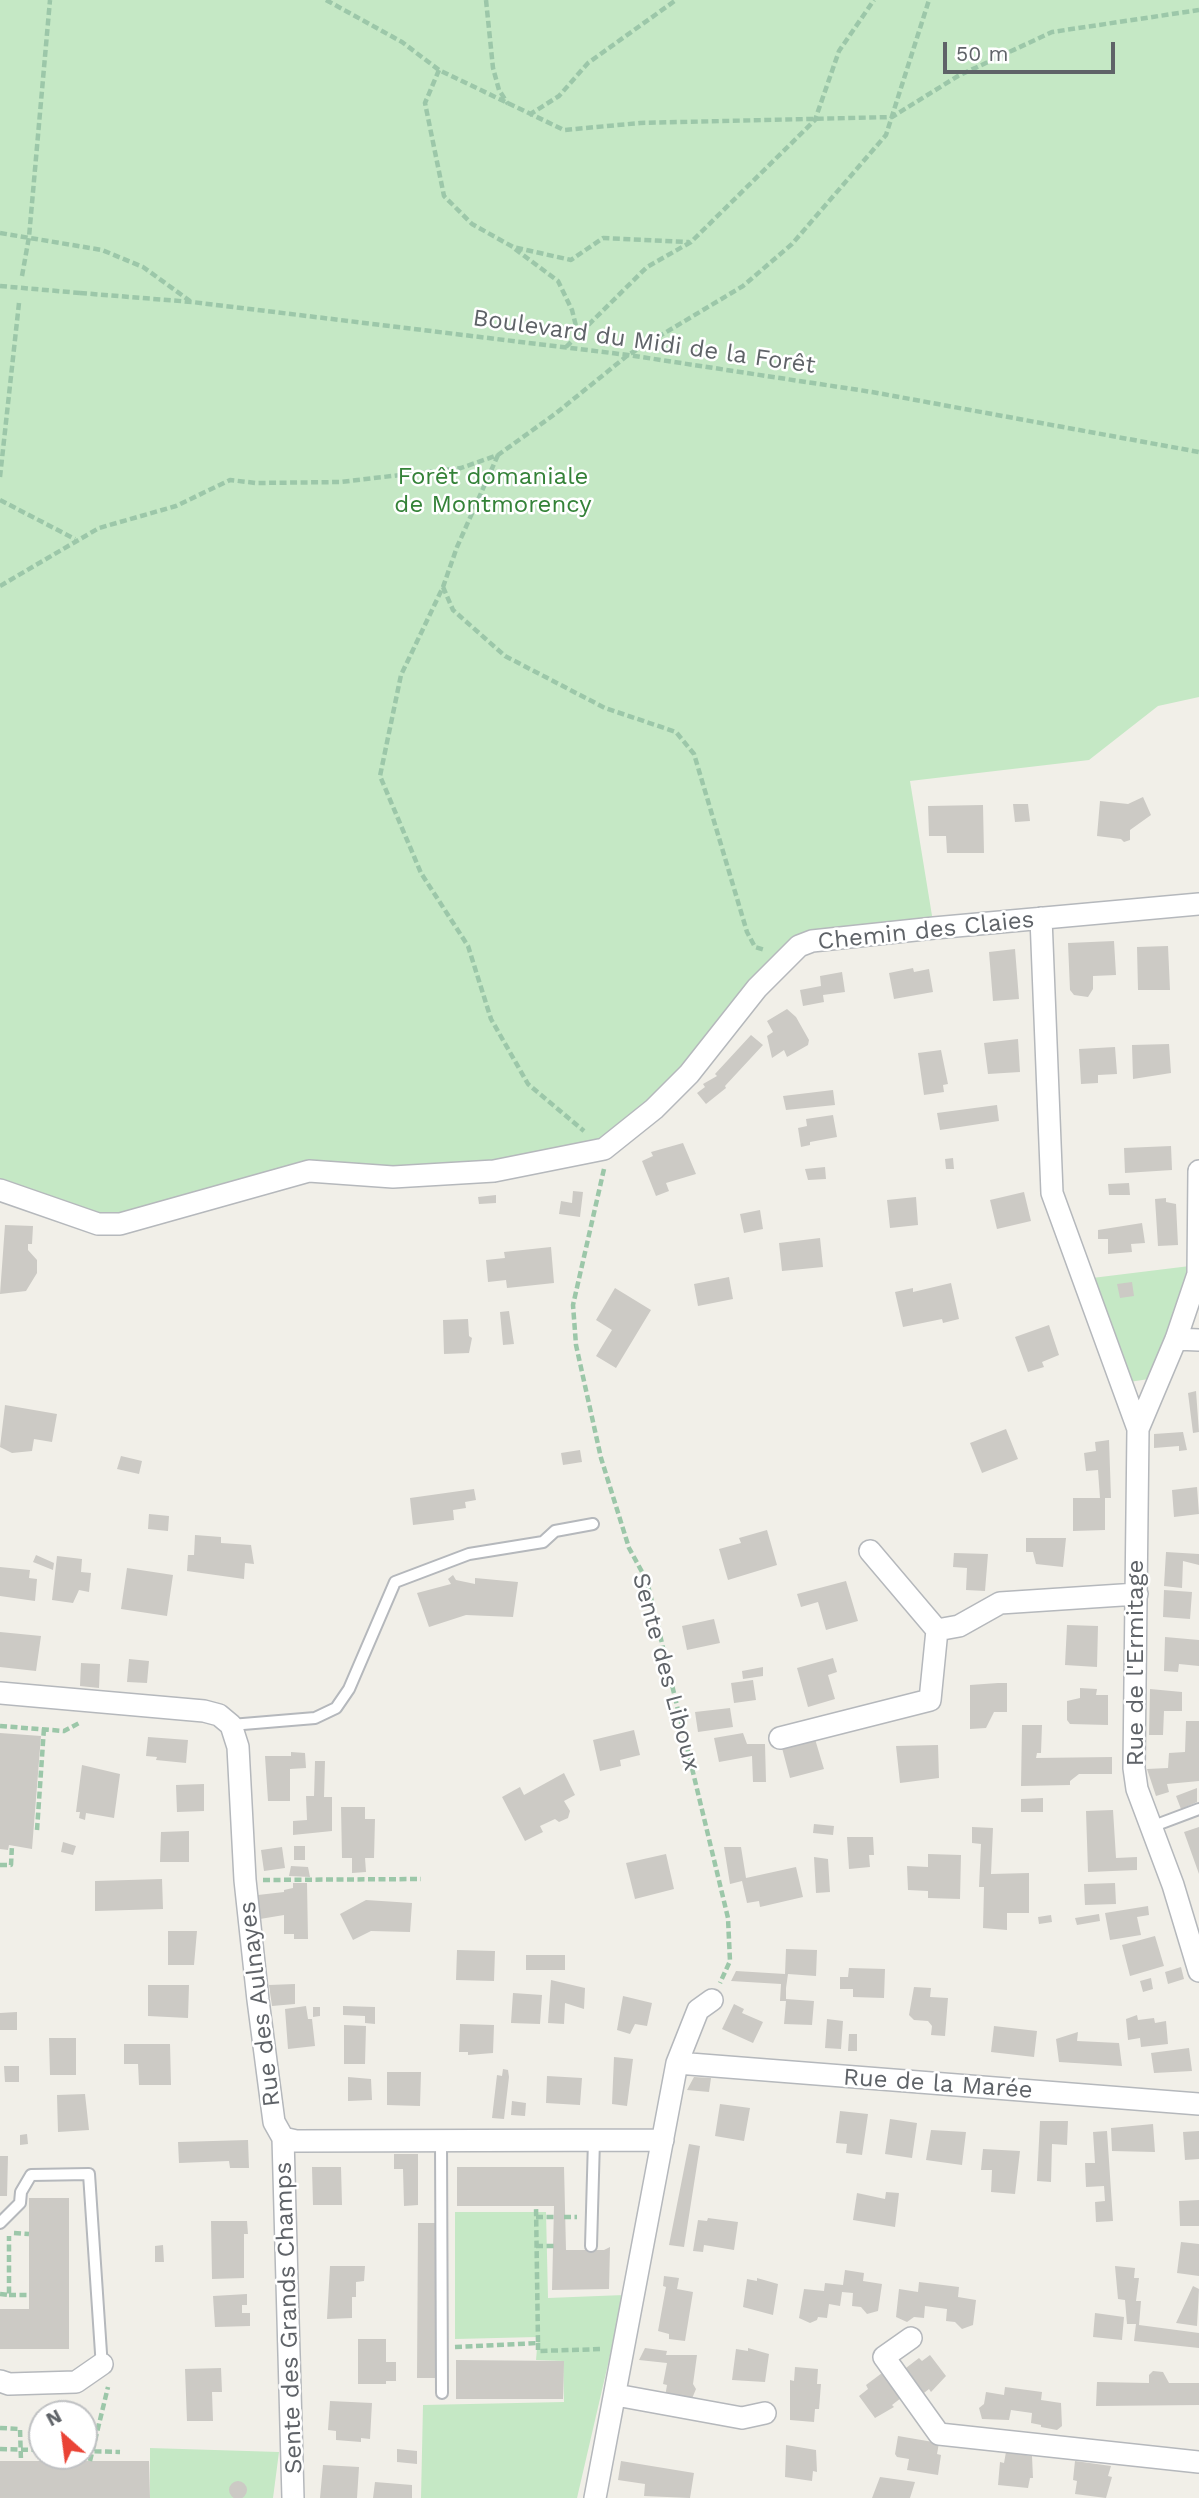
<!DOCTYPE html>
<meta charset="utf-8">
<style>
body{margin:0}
#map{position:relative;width:1199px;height:2498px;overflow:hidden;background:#f1efe8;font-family:"Work Sans",sans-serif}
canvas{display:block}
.north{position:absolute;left:28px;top:2400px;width:70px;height:70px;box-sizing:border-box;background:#fff;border:2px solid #bfc1c3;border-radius:50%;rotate:332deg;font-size:19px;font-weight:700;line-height:28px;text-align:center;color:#5f6368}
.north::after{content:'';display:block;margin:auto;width:24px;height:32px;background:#ea4335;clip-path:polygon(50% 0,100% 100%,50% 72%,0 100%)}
.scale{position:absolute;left:943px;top:42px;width:172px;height:32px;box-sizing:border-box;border:4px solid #5f6368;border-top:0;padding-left:9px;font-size:21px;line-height:24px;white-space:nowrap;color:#5f6368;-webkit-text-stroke:5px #fff;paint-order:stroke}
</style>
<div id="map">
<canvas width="1199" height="2498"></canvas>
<div class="north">N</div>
<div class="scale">50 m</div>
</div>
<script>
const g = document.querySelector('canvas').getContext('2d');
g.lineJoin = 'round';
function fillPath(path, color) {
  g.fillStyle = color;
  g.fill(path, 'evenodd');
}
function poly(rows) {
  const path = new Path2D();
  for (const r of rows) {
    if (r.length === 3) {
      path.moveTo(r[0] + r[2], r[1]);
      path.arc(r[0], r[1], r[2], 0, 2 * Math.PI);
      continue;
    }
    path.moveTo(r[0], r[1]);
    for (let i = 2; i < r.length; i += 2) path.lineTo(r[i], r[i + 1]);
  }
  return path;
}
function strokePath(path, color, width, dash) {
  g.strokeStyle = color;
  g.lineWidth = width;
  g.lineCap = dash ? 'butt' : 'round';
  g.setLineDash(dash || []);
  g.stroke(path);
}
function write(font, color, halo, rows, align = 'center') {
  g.font = font + ' "Work Sans",sans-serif';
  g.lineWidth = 5;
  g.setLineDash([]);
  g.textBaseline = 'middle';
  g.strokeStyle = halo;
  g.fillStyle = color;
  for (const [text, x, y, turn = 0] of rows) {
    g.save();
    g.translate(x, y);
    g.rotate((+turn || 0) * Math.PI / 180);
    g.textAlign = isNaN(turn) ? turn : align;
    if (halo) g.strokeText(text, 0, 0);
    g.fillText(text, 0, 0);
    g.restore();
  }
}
fillPath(poly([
 [0,0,1199,0,1199,697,1158,706,1089,760,910,781,934,928,812,941,604,1149,495,1170,318,1171,120,1224,0,1190],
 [1198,1265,1149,1379,1129,1382,1084,1279],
 [455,2212,546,2212,548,2298,624,2295,577,2498,421,2498,423,2405,564,2402,563,2361,536,2360,538,2337,455,2339],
 [150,2448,279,2452,273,2498,150,2498]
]), '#c5e8c5');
fillPath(poly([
 [1143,797,1151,815,1130,830,1130,840,1124,842,1121,839,1097,836,1100,801,1128,804],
 [1013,804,1028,804,1030,821,1015,822],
 [983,805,984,853,947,853,946,836,929,836,928,806],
 [1114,941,1116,975,1093,976,1093,989,1088,997,1074,995,1070,990,1068,943],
 [1168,946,1170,990,1138,990,1137,947],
 [1015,949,1019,999,993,1001,989,952],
 [913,968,914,972,929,969,933,992,894,999,889,973],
 [842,972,845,992,823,995,824,1002,803,1006,800,990,821,986,820,976],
 [787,1009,796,1017,809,1040,808,1045,787,1057,784,1050,772,1058,767,1036,773,1032,767,1021],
 [751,1035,763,1045,725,1086,726,1088,706,1104,697,1093,705,1087,703,1084,717,1076,715,1074],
 [1018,1039,1020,1072,988,1074,984,1043],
 [1169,1044,1171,1073,1133,1079,1132,1045],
 [1115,1047,1117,1074,1098,1075,1098,1083,1081,1084,1079,1049],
 [941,1050,948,1084,943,1085,944,1092,924,1095,918,1053],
 [833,1090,835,1105,786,1110,783,1096],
 [997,1105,999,1121,940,1130,937,1113],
 [833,1115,837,1137,810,1142,810,1145,801,1147,798,1128,807,1126,806,1119],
 [683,1143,696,1174,666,1183,669,1191,656,1196,642,1161,653,1156,651,1152],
 [1171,1146,1172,1170,1125,1173,1124,1148],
 [953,1158,954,1169,946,1169,945,1159],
 [825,1167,826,1179,808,1180,805,1169],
 [1129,1183,1130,1195,1109,1195,1108,1184],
 [573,1191,583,1192,580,1217,559,1214,561,1201,572,1203],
 [1024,1192,1031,1221,997,1229,990,1200],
 [496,1195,496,1203,479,1204,478,1197],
 [916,1197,918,1225,890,1228,887,1200],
 [1166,1198,1166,1202,1176,1204,1178,1245,1158,1246,1155,1199],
 [760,1210,763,1229,744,1233,740,1214],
 [1142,1223,1145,1243,1131,1244,1132,1252,1108,1254,1108,1239,1098,1239,1098,1230],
 [5,1225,33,1226,32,1244,28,1244,28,1250,37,1260,37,1273,26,1291,0,1294],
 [820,1238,823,1267,782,1271,779,1243],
 [551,1247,554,1283,507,1288,506,1280,488,1282,486,1260,505,1258,504,1252],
 [729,1277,733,1299,698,1306,694,1284],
 [1132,1282,1134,1296,1120,1298,1117,1284],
 [951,1283,959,1319,943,1323,942,1319,903,1327,895,1292,913,1288,913,1292],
 [615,1288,651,1310,616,1368,596,1356,612,1330,596,1320],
 [509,1311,514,1344,503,1345,500,1312],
 [468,1319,469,1336,472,1338,469,1353,444,1354,443,1320],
 [1049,1325,1059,1355,1042,1362,1044,1367,1028,1372,1015,1337],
 [1196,1391,1199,1432,1193,1433,1188,1393],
 [5,1405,57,1414,52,1442,34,1439,32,1451,12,1453,0,1447],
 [1006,1429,1018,1459,982,1473,970,1443],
 [1183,1432,1187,1450,1179,1451,1179,1446,1154,1448,1154,1434],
 [1109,1440,1111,1498,1105,1498,1105,1530,1073,1531,1073,1498,1100,1498,1098,1470,1086,1471,1084,1453,1096,1451,1095,1442],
 [580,1450,582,1462,563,1465,561,1453],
 [121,1456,142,1461,139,1474,117,1469],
 [1197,1487,1199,1514,1174,1517,1172,1490],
 [474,1489,476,1500,465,1502,466,1508,453,1510,454,1520,413,1525,410,1498],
 [149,1514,169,1516,168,1531,148,1529],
 [767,1530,777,1565,728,1580,719,1549,741,1543,739,1538],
 [195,1535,221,1537,221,1543,251,1545,254,1564,245,1563,244,1579,187,1571,188,1555,194,1555],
 [1026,1538,1066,1538,1063,1567,1036,1564,1033,1552,1026,1552],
 [1166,1552,1199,1554,1199,1565,1183,1561,1182,1588,1164,1586],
 [954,1553,988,1554,985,1591,966,1590,967,1568,953,1567],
 [36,1555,54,1563,53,1570,33,1562],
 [57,1556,82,1559,81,1572,91,1573,89,1592,79,1590,73,1603,52,1600],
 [0,1567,30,1570,29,1578,37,1579,35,1601,0,1596],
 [127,1568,173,1575,167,1616,121,1609],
 [453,1575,456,1580,475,1584,475,1578,518,1582,513,1617,466,1615,429,1627,417,1593,451,1584,448,1579],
 [846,1581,858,1621,826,1630,818,1602,801,1607,797,1594],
 [1164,1590,1192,1592,1190,1619,1163,1617],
 [714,1619,720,1643,687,1650,682,1626],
 [1067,1625,1098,1626,1097,1667,1065,1665],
 [0,1632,41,1636,36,1671,0,1667],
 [1165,1637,1199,1640,1199,1666,1179,1664,1178,1672,1164,1671],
 [833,1658,837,1672,828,1675,835,1699,808,1707,797,1668],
 [129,1659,149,1661,147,1683,127,1682],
 [81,1663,100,1664,99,1688,80,1686],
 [763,1667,763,1676,743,1679,742,1671],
 [753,1680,756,1700,734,1703,731,1683],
 [998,1683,1007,1683,1007,1712,994,1712,986,1728,970,1729,970,1685],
 [1080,1688,1097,1689,1096,1695,1108,1695,1108,1725,1070,1724,1067,1720,1067,1701,1080,1698],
 [1150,1689,1182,1692,1182,1711,1164,1711,1163,1735,1149,1735],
 [730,1708,733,1727,698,1732,695,1712],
 [1186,1721,1199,1721,1199,1781,1167,1784,1169,1792,1156,1796,1147,1769,1168,1768,1169,1753,1185,1752],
 [1022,1725,1042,1725,1041,1753,1037,1753,1036,1758,1112,1757,1112,1774,1079,1774,1070,1781,1070,1785,1021,1786],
 [634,1730,640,1755,620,1760,621,1766,600,1771,593,1740],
 [0,1733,41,1736,32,1849,9,1845,8,1850,0,1849],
 [743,1733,747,1744,765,1744,766,1782,753,1782,752,1756,719,1762,714,1738],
 [148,1737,188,1740,186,1763,156,1760,157,1757,146,1756],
 [815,1739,824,1769,790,1778,782,1748],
 [938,1745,939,1778,900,1783,896,1746],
 [291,1752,305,1753,306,1768,290,1769,290,1801,268,1801,265,1756,291,1756],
 [315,1761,325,1761,324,1797,332,1797,332,1831,293,1835,293,1821,307,1820,306,1796,314,1796],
 [82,1765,120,1774,114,1818,86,1813,85,1820,79,1818,80,1812,76,1812],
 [564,1773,575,1795,564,1801,570,1811,568,1818,559,1822,555,1819,540,1826,543,1832,525,1841,502,1797,520,1787,524,1795],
 [204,1784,204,1811,177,1812,176,1785],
 [1197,1788,1197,1802,1181,1809,1176,1796],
 [1043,1798,1043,1812,1021,1812,1021,1799],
 [341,1807,365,1807,365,1819,375,1819,374,1858,365,1858,366,1872,352,1873,352,1858,342,1858],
 [1113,1810,1116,1858,1137,1857,1137,1870,1088,1872,1086,1811],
 [814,1824,834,1826,833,1835,813,1833],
 [972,1827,993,1828,991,1874,1029,1873,1029,1913,1007,1913,1007,1930,983,1928,984,1887,979,1887,981,1844,972,1843],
 [1199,1827,1199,1874,1184,1832],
 [189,1831,189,1862,160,1862,161,1832],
 [847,1837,873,1837,874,1855,869,1855,870,1867,849,1869],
 [63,1842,76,1846,73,1855,61,1852],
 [294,1846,305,1846,305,1860,294,1860],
 [282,1847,285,1868,264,1871,261,1850],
 [724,1847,741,1847,746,1878,796,1867,803,1897,760,1907,759,1901,747,1903,742,1881,730,1884],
 [666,1854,674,1889,635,1899,626,1863],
 [928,1854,961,1855,960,1899,928,1898,928,1891,908,1890,907,1866,928,1867],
 [814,1857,828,1859,830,1892,816,1893],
 [291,1866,308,1867,310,1877,289,1876],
 [162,1879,163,1909,95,1911,95,1881],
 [293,1883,307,1883,308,1939,294,1939,294,1934,284,1934,284,1915,260,1919,258,1895,284,1892,284,1890,293,1888],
 [1115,1883,1116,1904,1085,1905,1084,1884],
 [366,1900,412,1903,410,1932,371,1931,353,1940,340,1914],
 [1148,1906,1149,1915,1137,1917,1141,1935,1110,1940,1105,1913],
 [1099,1914,1100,1921,1077,1925,1075,1918],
 [1051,1915,1052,1922,1039,1924,1038,1917],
 [168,1931,197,1931,194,1965,168,1965],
 [1155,1936,1164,1966,1130,1976,1122,1945],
 [786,1949,817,1950,816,1976,788,1974,786,1988,786,1999,814,2001,812,2025,784,2024,786,2001,780,2001,781,1984,731,1981,736,1971,785,1974],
 [457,1950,495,1951,494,1981,456,1980],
 [526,1955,565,1955,565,1970,526,1970],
 [1181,1967,1184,1979,1168,1984,1165,1972],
 [849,1968,885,1969,884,1998,853,1997,853,1989,840,1989,840,1977,848,1977],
 [1151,1978,1153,1989,1143,1992,1140,1981],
 [551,1980,585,1988,584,2009,565,2003,564,2024,548,2023],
 [295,1984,295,2004,272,2006,269,1985],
 [148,1985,189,1985,188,2018,148,2016],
 [914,1987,931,1988,930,1997,948,1998,945,2036,931,2035,932,2026,928,2021,914,2020,909,2015],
 [513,1993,542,1995,540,2024,511,2023],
 [623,1996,652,2003,647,2026,635,2024,630,2034,617,2030],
 [734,2004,744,2009,742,2013,763,2022,753,2043,722,2029],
 [306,2006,308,2019,312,2019,315,2046,288,2049,285,2009],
 [343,2006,375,2007,375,2024,365,2023,365,2016,343,2015],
 [313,2007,320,2007,320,2016,313,2017],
 [17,2012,17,2030,0,2030,0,2013],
 [1137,2015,1138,2020,1154,2018,1155,2023,1166,2021,1168,2044,1141,2047,1140,2038,1128,2040,1126,2019],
 [827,2019,843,2021,841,2049,825,2048],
 [460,2024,494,2025,493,2053,468,2055,468,2052,459,2052],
 [344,2025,366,2026,365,2064,344,2064],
 [994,2026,1037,2031,1034,2057,991,2052],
 [1078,2032,1077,2041,1119,2043,1122,2066,1059,2062,1056,2039],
 [849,2034,857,2034,857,2051,848,2051],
 [49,2038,76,2038,76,2075,50,2075],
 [124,2044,170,2044,171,2085,139,2085,138,2064,124,2064],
 [1189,2048,1192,2071,1154,2073,1151,2053],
 [614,2057,633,2059,627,2106,612,2104],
 [4,2066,19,2066,19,2082,5,2082],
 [503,2069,508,2070,509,2077,504,2119,492,2118,497,2075,502,2076],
 [387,2072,421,2072,420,2106,387,2105],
 [547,2076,582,2078,580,2105,546,2103],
 [348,2077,371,2079,372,2100,348,2101],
 [694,2077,711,2078,709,2092,687,2090],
 [85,2094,89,2130,58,2132,57,2095],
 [512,2101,526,2103,525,2116,511,2115],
 [720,2104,750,2108,744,2141,715,2136],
 [840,2111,868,2114,862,2155,846,2153,847,2144,836,2143],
 [890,2119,917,2123,912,2158,885,2154],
 [1040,2121,1068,2121,1067,2145,1052,2144,1051,2182,1037,2181],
 [1153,2124,1155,2152,1112,2151,1111,2128],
 [931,2130,966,2132,962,2165,926,2160],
 [1107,2131,1113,2221,1096,2222,1095,2202,1105,2201,1104,2186,1086,2187,1085,2163,1095,2163,1093,2132],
 [1199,2131,1199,2159,1185,2160,1183,2132],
 [27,2134,28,2144,20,2145,20,2135],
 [248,2140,249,2168,230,2168,229,2161,179,2163,178,2142],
 [689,2144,700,2146,684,2247,669,2245],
 [983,2149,1020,2151,1015,2194,991,2192,992,2170,981,2170],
 [394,2154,418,2154,418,2205,404,2206,403,2169,394,2169],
 [0,2156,8,2156,7,2196,0,2196],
 [312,2167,341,2167,342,2205,313,2205],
 [457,2167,564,2167,566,2250,604,2250,610,2247,609,2289,552,2290,554,2206,457,2206],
 [886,2192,899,2193,895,2227,853,2220,857,2193,885,2199],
 [29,2198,69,2198,69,2349,0,2349,0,2309,29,2309],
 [1199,2200,1199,2226,1180,2226,1179,2201],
 [708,2218,738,2222,734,2250,704,2245,703,2252,693,2251,698,2220,707,2221],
 [211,2221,247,2221,248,2234,244,2234,244,2278,212,2279],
 [418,2223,436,2223,436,2378,417,2378],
 [1181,2242,1199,2244,1199,2276,1177,2273],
 [163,2245,164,2262,155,2262,155,2246],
 [330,2266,365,2266,364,2281,356,2282,356,2297,352,2297,352,2318,327,2319],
 [1115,2266,1135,2268,1134,2278,1139,2278,1136,2301,1141,2301,1139,2325,1199,2333,1199,2348,1134,2341,1136,2324,1127,2324,1125,2300,1118,2299],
 [845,2270,864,2273,863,2281,882,2284,878,2311,867,2314,861,2307,852,2306,853,2293,842,2292,840,2306,829,2304,827,2318,818,2317,817,2320,810,2323,799,2318,804,2289,824,2291,825,2283,843,2285],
 [664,2276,679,2278,677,2289,693,2292,685,2341,669,2339,669,2334,658,2331,666,2287,663,2286],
 [757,2278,778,2284,773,2315,743,2307,747,2279,757,2281],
 [919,2282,959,2287,958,2297,976,2300,973,2325,962,2329,955,2322,946,2321,947,2309,925,2306,924,2318,914,2317,907,2322,896,2317,899,2289,918,2292],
 [1193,2286,1199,2289,1197,2326,1176,2323],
 [247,2294,247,2305,242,2305,242,2313,250,2313,250,2326,215,2327,213,2296],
 [1095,2313,1124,2317,1122,2340,1093,2337],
 [358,2339,386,2339,386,2362,396,2362,396,2381,386,2381,386,2384,358,2384],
 [645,2348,667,2351,666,2355,697,2355,693,2384,696,2389,691,2401,665,2397,667,2385,663,2384,667,2363,639,2360],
 [748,2348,769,2354,765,2382,732,2380,736,2349,748,2351],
 [930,2355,946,2376,931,2392,929,2389,920,2396,902,2371,919,2358,922,2361],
 [456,2360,564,2361,563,2399,456,2399],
 [795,2367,818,2369,817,2384,821,2384,819,2409,815,2409,814,2422,790,2420,790,2380,794,2381],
 [221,2368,222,2392,212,2392,213,2421,187,2421,185,2369],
 [1153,2371,1163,2372,1169,2383,1199,2383,1199,2405,1096,2406,1097,2382,1149,2383,1149,2375],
 [882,2373,901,2398,892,2405,894,2407,875,2418,859,2396,868,2389,866,2385],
 [1005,2387,1042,2392,1041,2400,1061,2403,1062,2426,1057,2430,1041,2427,1041,2425,1031,2423,1032,2413,1011,2410,1009,2420,982,2419,979,2408,984,2404,986,2392,1004,2395],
 [330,2401,372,2403,370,2439,361,2438,361,2442,336,2440,336,2431,328,2430],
 [898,2436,939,2443,937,2454,941,2455,938,2475,907,2470,909,2459,897,2457,895,2454],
 [786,2445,816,2450,817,2472,813,2471,812,2481,785,2477],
 [397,2449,417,2451,417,2464,397,2462],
 [1006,2452,1032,2456,1033,2478,1030,2478,1028,2488,998,2485,1000,2462,1004,2463],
 [0,2461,149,2461,150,2498,0,2498],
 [621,2461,694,2473,690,2498,644,2496,645,2484,618,2480],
 [1075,2461,1111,2466,1108,2476,1112,2477,1106,2498,1075,2494,1077,2481,1073,2480],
 [323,2465,359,2467,357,2498,320,2498],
 [880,2477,915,2482,910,2498,872,2498],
 [238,2490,9],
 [375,2482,412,2485,412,2498,373,2498]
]), '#cccac5');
const lane = poly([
 [231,1725,315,1718,336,1708,349,1689,395,1582,469,1554,543,1542,555,1531,593,1524],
 [1151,1827,1199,1809],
 [441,2141,442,2393],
 [0,2223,20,2203,21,2192,31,2175,89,2174,102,2368],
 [591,2246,594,2140]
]);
const street = poly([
 [1041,918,1052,1193,1138,1429,1134,1768,1137,1789,1173,1885,1199,1971],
 [0,1190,98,1224,120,1224,309,1171,393,1177,494,1171,604,1149,654,1109,689,1074,757,988,799,946,812,941,934,928,1199,904],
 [1176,1339,1199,1340],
 [1138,1429,1176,1339,1198,1274,1199,1171],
 [870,1551,937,1630,959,1626,1000,1603,1137,1594],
 [0,1693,204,1711,219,1715,231,1725,238,1747,245,1880,258,2000,274,2122,283,2138,296,2141,663,2140],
 [780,1738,930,1700,937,1630],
 [677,2063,1199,2104],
 [283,2138,293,2498],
 [911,2338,884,2357,939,2434,1199,2462],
 [0,2381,9,2384,76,2382,102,2364],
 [616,2395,742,2418,765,2413],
 [595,2498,677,2063,698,2010,712,2000]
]);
strokePath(lane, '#b5b8bc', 14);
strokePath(street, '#b5b8bc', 24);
strokePath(poly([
 [326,0,402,42,439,70,564,130,640,123,892,117,958,76,1052,32,1199,10],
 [486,0,493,68,499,90,508,104],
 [439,70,425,103,444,196,472,224,513,247,571,260,603,238,689,242],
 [529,115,559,96,588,63,676,0],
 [0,233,102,250,143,267,190,301],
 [515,249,558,281,572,310,578,334],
 [22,276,29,237,50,0],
 [80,293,192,302,628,355,872,392,1199,452],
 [566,347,647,267,691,242,815,120,839,51,874,0],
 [498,455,457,547,443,587,401,675,380,776,421,873,468,946,491,1019,528,1084,584,1131],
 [0,477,19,303],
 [0,500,75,539],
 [0,586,99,528,176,506,230,480,256,483,340,482,461,468,498,455,555,414,628,355,743,286,792,244,886,135,929,0],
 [443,587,453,610,505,656,605,708,676,732,694,754,747,932,755,947,765,950],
 [604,1169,573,1305,576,1345,601,1458,629,1548,647,1581,728,1918,730,1961,720,1983],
 [0,1726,64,1731,81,1722],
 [37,1830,44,1728],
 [0,1865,11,1865,12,1845],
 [263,1880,421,1879],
 [536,2217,554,2217],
 [564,2217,577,2217],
 [14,2233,29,2234],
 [536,2246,554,2246],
 [0,2294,9,2295,9,2236],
 [9,2295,29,2295],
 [538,2343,538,2351,603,2349],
 [455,2347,538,2343,536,2206],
 [0,2428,20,2429,21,2461],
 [0,2449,42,2450],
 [84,2451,120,2452],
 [90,2461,108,2387]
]), '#9cc7a9', 4.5, [7, 3.5]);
strokePath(lane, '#fff', 10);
strokePath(street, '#fff', 21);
strokePath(poly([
 [0,286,80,293]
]), '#9cc7a9', 4.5, [7, 3.5]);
write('24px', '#5f6368', '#fff', [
 ["Boulevard du Midi de la Forêt",644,342,8],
 ["Chemin des Claies",926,931,-6],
 ["Rue de l'Ermitage",1136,1663,-90],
 ["Sente des Liboux",666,1672,75],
 ["Rue des Aulnayes",260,2004,-97],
 ["Rue de la Marée",938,2084,4],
 ["Sente des Grands Champs",289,2318,-92]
]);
write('24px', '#348238', '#fff', [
 ["Forêt domaniale",493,477],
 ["de Montmorency",493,505]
]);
</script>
